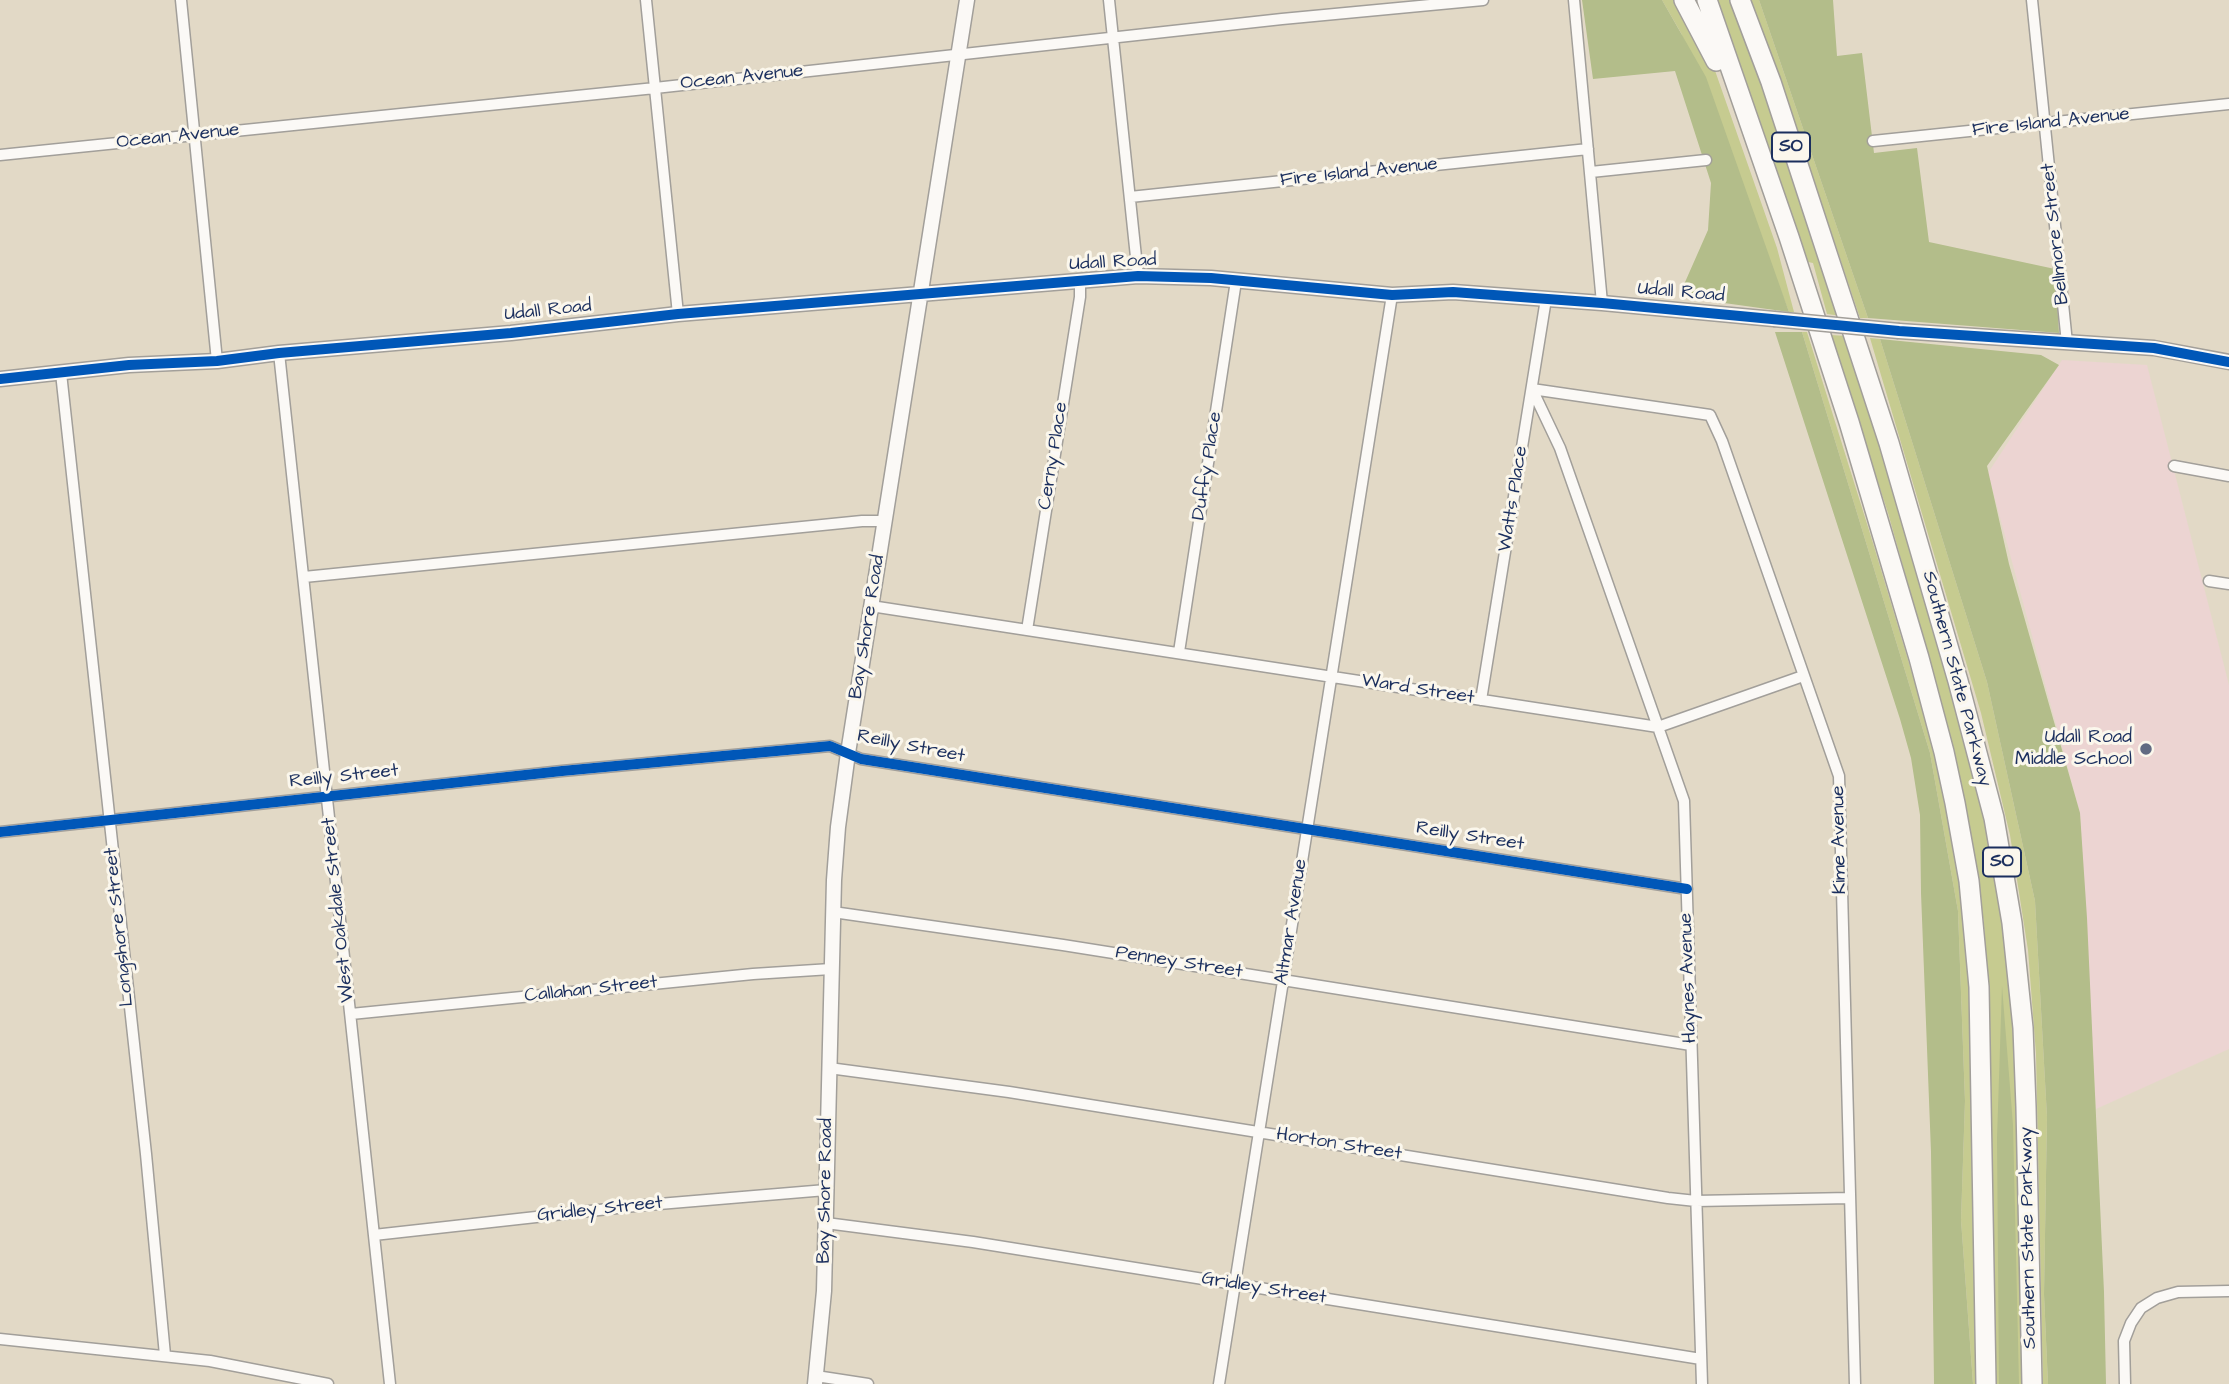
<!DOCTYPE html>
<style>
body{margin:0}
canvas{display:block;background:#e2d9c6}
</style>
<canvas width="2229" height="1384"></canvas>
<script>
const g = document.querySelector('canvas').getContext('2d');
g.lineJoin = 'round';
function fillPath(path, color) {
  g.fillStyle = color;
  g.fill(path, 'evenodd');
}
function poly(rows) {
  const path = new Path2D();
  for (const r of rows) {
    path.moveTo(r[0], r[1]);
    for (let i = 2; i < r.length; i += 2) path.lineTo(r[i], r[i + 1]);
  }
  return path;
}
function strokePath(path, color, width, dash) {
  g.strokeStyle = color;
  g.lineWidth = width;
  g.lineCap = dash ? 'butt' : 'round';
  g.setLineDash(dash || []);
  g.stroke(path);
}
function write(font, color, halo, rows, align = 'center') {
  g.font = font + ' "Architects Daughter",sans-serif';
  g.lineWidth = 6;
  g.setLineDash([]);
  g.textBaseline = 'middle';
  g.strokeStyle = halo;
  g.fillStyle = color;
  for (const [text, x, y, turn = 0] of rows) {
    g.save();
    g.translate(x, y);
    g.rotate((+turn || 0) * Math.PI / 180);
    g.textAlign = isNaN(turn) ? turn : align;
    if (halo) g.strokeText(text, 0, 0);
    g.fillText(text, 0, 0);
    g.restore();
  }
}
fillPath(poly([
 [2062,360,2147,365,2229,685,2229,1049,2096,1109,2080,813,1988,473]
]), '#ecd4d2');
fillPath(poly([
 [1662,0,1683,0,1712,62,1777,248,1794,312,1789,312,1681,33],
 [1715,0,1732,0,1842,316,1827,314,1813,263,1808,262],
 [1751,0,1759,0,1868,318,1860,318,1779,77],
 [1802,332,1807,332,1873,543,1939,763,1954,836,1972,988,1978,1384,1973,1384,1961,1220,1965,1101,1958,911,1930,753],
 [1830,335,1847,336,1975,769,2003,918,2019,1086,2023,1384,1995,1384,1988,1004,1984,924,1974,850,1959,774,1934,676,1888,513],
 [1870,338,1880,339,1987,682,2035,901,2047,1117,2044,1294,2048,1384,2043,1384,2036,1054,2028,950,2010,835,1981,713]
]), '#c6cb90');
fillPath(poly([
 [1582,0,1662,0,1706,77,1789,312,1688,298,1682,289,1708,230,1711,183,1675,71,1593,79],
 [1759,0,1833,0,1837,56,1862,53,1874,153,1917,148,1929,242,2055,269,2059,333,1868,318],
 [1775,332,1802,332,1930,753,1958,911,1965,1101,1961,1220,1973,1384,1934,1384,1931,1152,1921,893,1920,815,1911,758,1900,719],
 [1880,339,2041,355,2059,365,1987,466,2009,564,2080,813,2087,918,2104,1292,2106,1384,2048,1384,2044,1294,2047,1117,2035,901,1987,682],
 [2002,986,2013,1125,2019,1384,1999,1384,1997,1138]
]), '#b3bd8a');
const street = poly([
 [181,0,217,361],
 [646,0,678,314],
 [1109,0,1138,276],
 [1574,0,1602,303],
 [2032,0,2067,343],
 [1873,141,2229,104],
 [0,155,655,88,1282,19,1483,0],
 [1591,172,1706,160],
 [1130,197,1588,149],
 [279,353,390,1384],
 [61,373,146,1154,165,1355],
 [1532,389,1710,415,1722,441,1839,776,1855,1384],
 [1532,389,1560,448,1684,801,1702,1384],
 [2174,466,2229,476],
 [304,577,862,521,885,521],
 [2209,581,2229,584],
 [871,606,1658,727,1803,676],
 [1027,630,1080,297,1080,282],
 [1179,652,1236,281],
 [1481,700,1546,299],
 [0,832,562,771,830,746,861,759,1687,889],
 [833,912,1063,945,1691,1045],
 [351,1014,753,974,831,969],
 [829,1068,1009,1092,1668,1198,1696,1201,1850,1198],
 [826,1223,973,1242,1701,1359],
 [374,1235,635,1206,826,1190],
 [0,1339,210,1361,328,1384],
 [816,1376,868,1384],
 [1219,1384,1392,295],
 [2125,1384,2124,1341,2131,1323,2141,1308,2157,1298,2178,1292,2229,1291]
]);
const secondary = poly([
 [1899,331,2154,348,2229,362],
 [0,379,129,365,217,361,279,353,511,333,678,314,1138,276,1211,278,1392,295,1453,292,1602,303,1774,319],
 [815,1384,824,1291,834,880,838,827,848,753,967,0]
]);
const highway = poly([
 [1684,0,1716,61],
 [1707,0,1789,237,1849,422,1919,658,1944,752,1955,803,1969,881,1979,987,1986,1384],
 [1740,0,1771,82,1889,443,1958,681,1994,818,2012,923,2023,1028,2026,1107,2032,1384]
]);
strokePath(street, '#a29f9a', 13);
strokePath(secondary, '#a29f9a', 17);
strokePath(highway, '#a29f9a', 22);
strokePath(street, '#fbf9f6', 10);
strokePath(secondary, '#fbf9f6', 14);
strokePath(highway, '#fbf9f6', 19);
const secondaryBridge = poly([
 [1774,319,1899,331]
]);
strokePath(secondaryBridge, '#a29f9a', 17, []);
strokePath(secondaryBridge, '#fbf9f6', 14);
strokePath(poly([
 [0,379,129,365,217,361,279,353,511,333,678,314,1138,276,1211,278,1392,295,1453,292,1602,303,1899,331,2154,348,2229,362],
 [0,832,562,771,830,746,861,759,1687,889]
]), '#0057b8', 10);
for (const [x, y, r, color] of [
 [2146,749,7,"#616a82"]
]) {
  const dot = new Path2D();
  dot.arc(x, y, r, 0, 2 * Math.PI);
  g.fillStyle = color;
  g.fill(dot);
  strokePath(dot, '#fbf7ec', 2.5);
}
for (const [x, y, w] of [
 [1791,147,38],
 [2002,862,38]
]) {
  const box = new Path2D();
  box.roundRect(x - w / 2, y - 14.5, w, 29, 5);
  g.fillStyle = '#fbf7ec';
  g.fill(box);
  strokePath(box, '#1b2f5e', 2);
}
write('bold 18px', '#1b2f5e', null, [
 ["SO",1791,147],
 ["SO",2002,862]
]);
write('19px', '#1b2f5e', '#fbf7ec', [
 ["Ocean Avenue",742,78,-6],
 ["Fire Island Avenue",2051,123,-6],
 ["Ocean Avenue",178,137,-6],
 ["Fire Island Avenue",1359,173,-6],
 ["Bellmore Street",2056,234,-96],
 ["Udall Road",1113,263,-3],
 ["Udall Road",1681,293,5],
 ["Udall Road",548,311,-6],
 ["Cerny Place",1054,456,-81],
 ["Duffy Place",1208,466,-81],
 ["Watts Place",1514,499,-81],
 ["Bay Shore Road",868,627,-81],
 ["Southern State Parkway",1956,679,75],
 ["Ward Street",1418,690,9],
 ["Reilly Street",911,747,11],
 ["Reilly Street",344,777,-6],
 ["Reilly Street",1470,837,9],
 ["Kime Avenue",1840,840,-91],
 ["West Oakdale Street",339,910,-96],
 ["Altmar Avenue",1292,922,-81],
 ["Longshore Street",120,927,-96],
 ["Penney Street",1179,963,9],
 ["Haynes Avenue",1689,978,-92],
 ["Callahan Street",591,990,-6],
 ["Horton Street",1339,1145,9],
 ["Bay Shore Road",826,1191,-89],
 ["Gridley Street",600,1210,-6],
 ["Southern State Parkway",2029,1238,-91],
 ["Gridley Street",1264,1289,9]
]);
write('19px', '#1b2f5e', '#fbf7ec', [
 ["Udall Road",2132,738],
 ["Middle School",2132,760]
], 'right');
</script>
